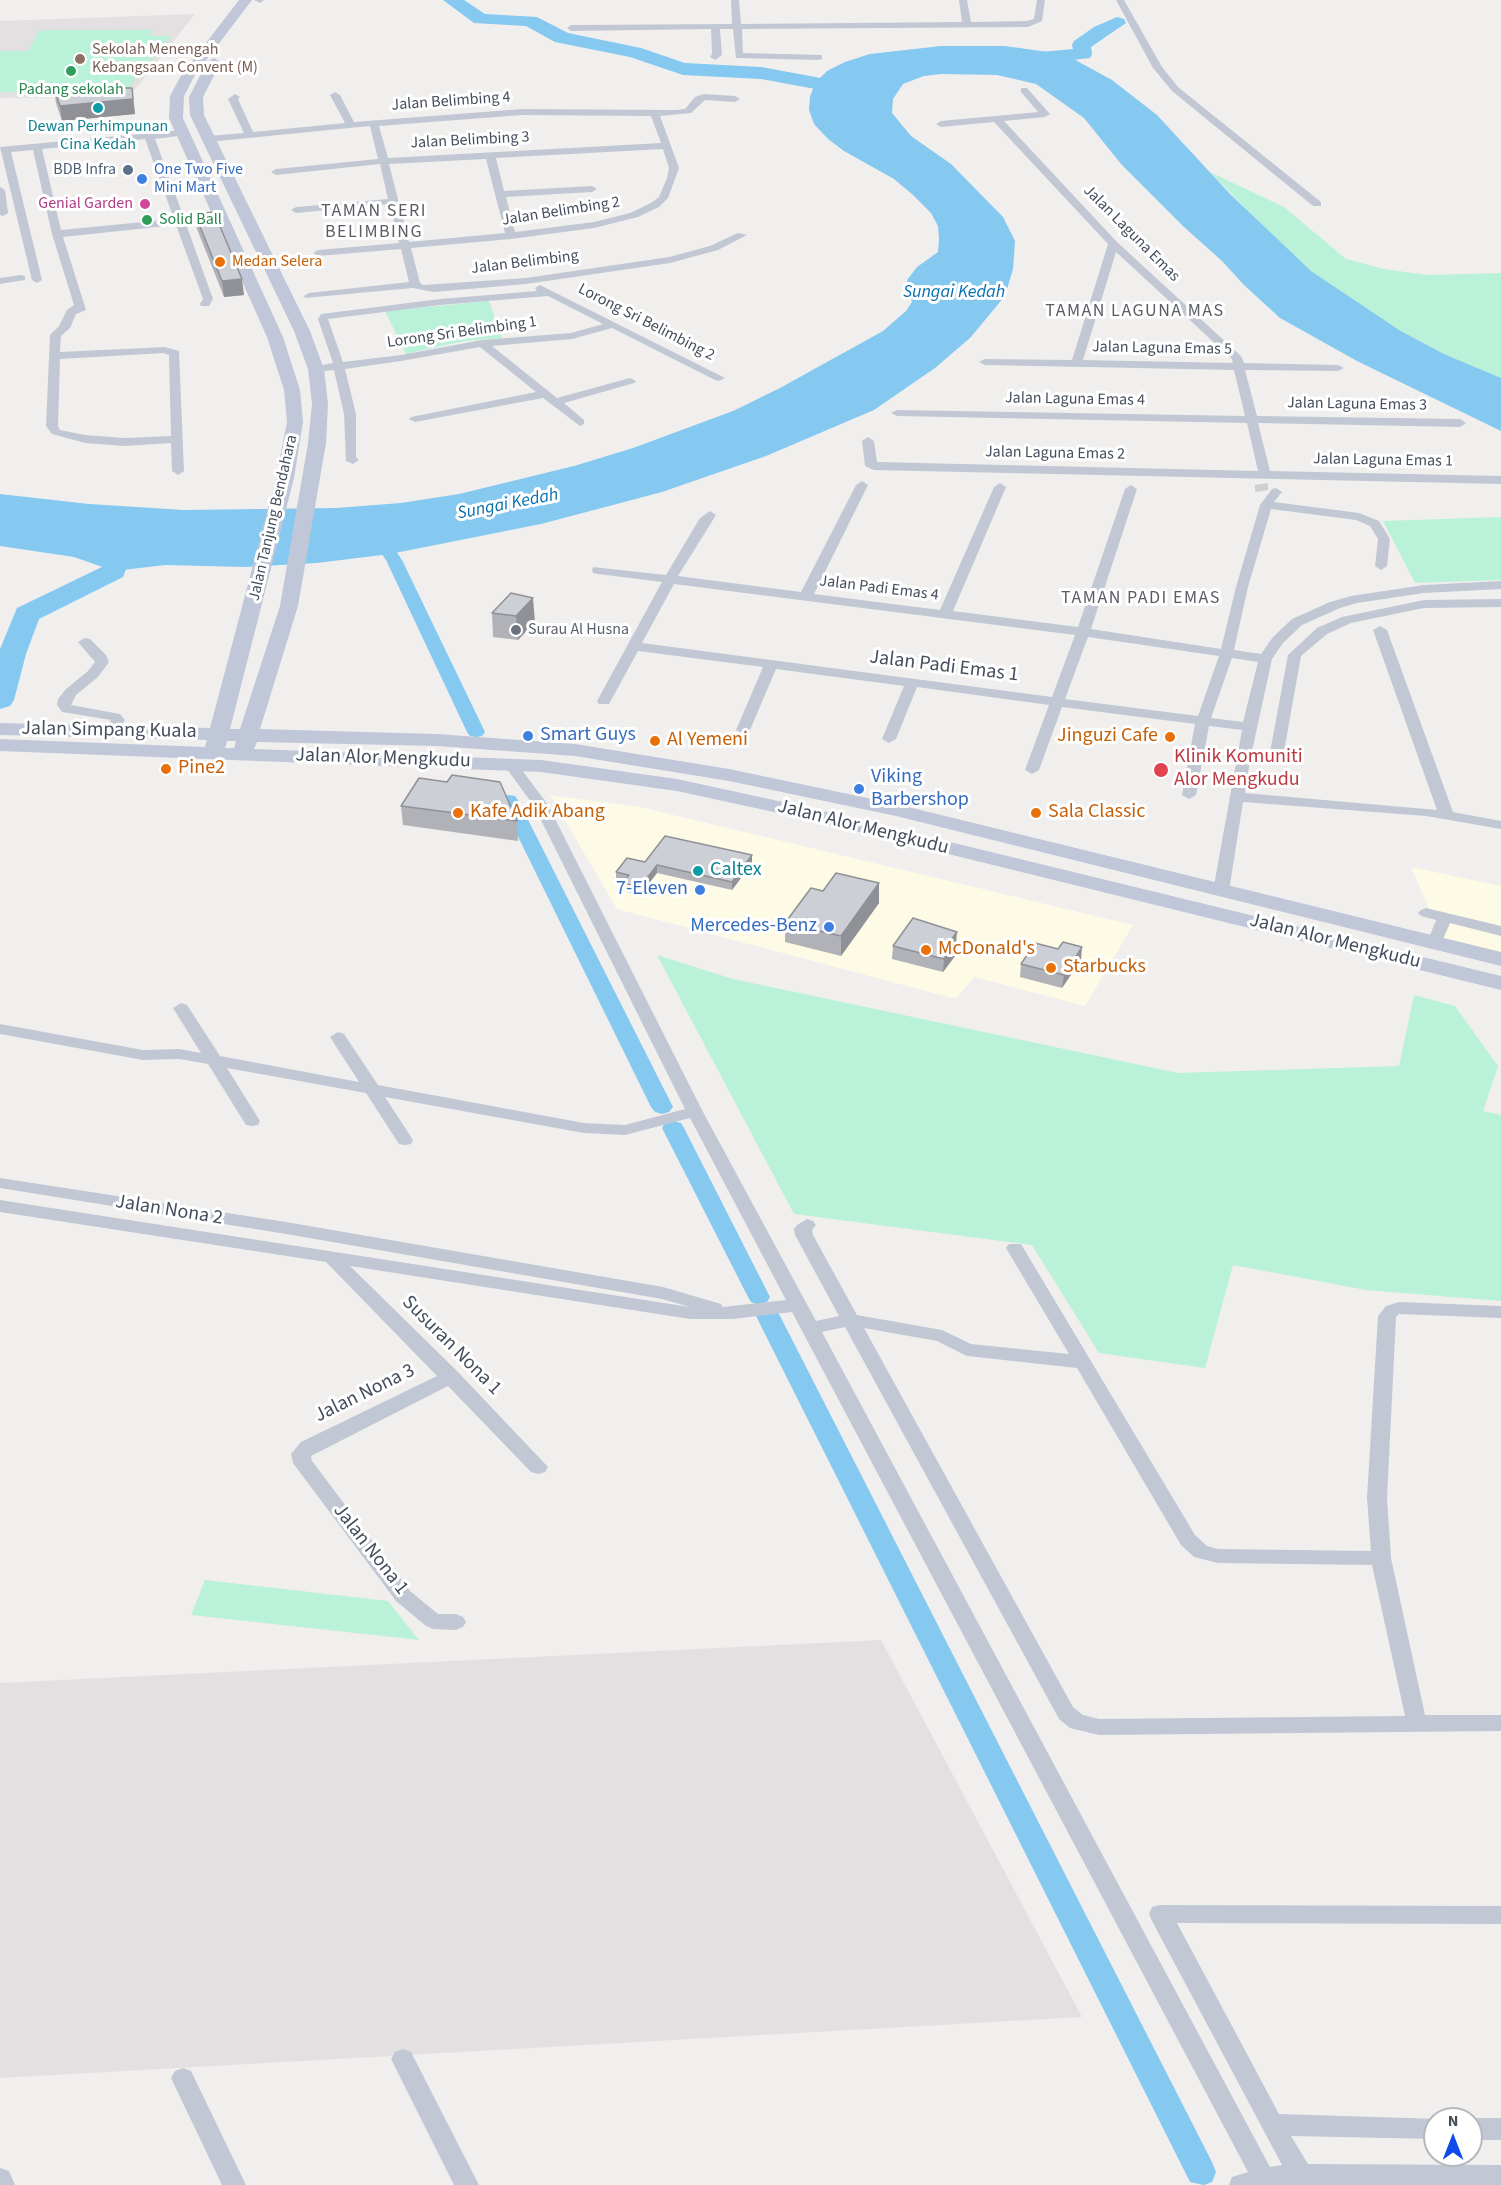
<!DOCTYPE html>
<style>
body{margin:0}
#map{position:relative;width:1501px;height:2185px;overflow:hidden;background:#f1efee;font-family:"Source Sans 3",sans-serif}
canvas{display:block}
.north{position:absolute;left:1423px;top:2107px;width:60px;height:60px;box-sizing:border-box;background:#fff;border:2px solid #b5b8be;border-radius:50%;rotate:0deg;font-size:16px;font-weight:700;line-height:24px;text-align:center;color:#454e5d}
.north::after{content:'';display:block;margin:auto;width:21px;height:27px;background:#104ae9;clip-path:polygon(50% 0,100% 100%,50% 72%,0 100%)}
</style>
<div id="map">
<canvas width="1501" height="2185"></canvas>
<div class="north">N</div>
</div>
<script>
const g = document.querySelector('canvas').getContext('2d');
g.lineJoin = 'round';
function fillPath(path, color) {
  g.fillStyle = color;
  g.fill(path, 'evenodd');
}
function poly(rows) {
  const path = new Path2D();
  for (const r of rows) {
    path.moveTo(r[0], r[1]);
    for (let i = 2; i < r.length; i += 2) path.lineTo(r[i], r[i + 1]);
  }
  return path;
}
function strokePath(path, color, width, dash) {
  g.strokeStyle = color;
  g.lineWidth = width;
  g.lineCap = dash ? 'butt' : 'round';
  g.setLineDash(dash || []);
  g.stroke(path);
}
function write(font, color, halo, rows, align = 'center') {
  g.font = font + ' "Source Sans 3",sans-serif';
  g.lineWidth = 6;
  g.setLineDash([]);
  g.textBaseline = 'middle';
  g.strokeStyle = halo;
  g.fillStyle = color;
  for (const [text, x, y, turn = 0] of rows) {
    g.save();
    g.translate(x, y);
    g.rotate((+turn || 0) * Math.PI / 180);
    g.textAlign = isNaN(turn) ? turn : align;
    if (halo) g.strokeText(text, 0, 0);
    g.fillText(text, 0, 0);
    g.restore();
  }
}
fillPath(poly([
 [550,795,640,807,1133,925,1085,1006,974,977,956,999,617,909],
 [1411,867,1501,886,1501,954,1442,939]
]), '#fdfae6');
fillPath(poly([
 [195,14,129,97,0,98,0,21],
 [881,1640,1082,2017,0,2078,0,1683]
]), '#e2e0e0');
fillPath(poly([
 [45,30,153,30,149,36,171,36,126,91,0,92,0,51,28,51,38,32],
 [1210,172,1284,207,1346,259,1384,269,1427,275,1501,273,1501,378,1444,354,1399,330,1351,300,1311,271,1279,243],
 [489,301,502,338,464,341,406,354,385,311],
 [1501,517,1501,580,1415,583,1383,521],
 [657,955,733,979,1178,1073,1399,1066,1414,995,1455,1006,1498,1066,1483,1111,1501,1115,1501,1301,1366,1290,1233,1265,1205,1368,1099,1353,1032,1245,794,1214],
 [205,1580,388,1601,419,1640,191,1615]
]), '#baf1d9');
fillPath(poly([
 [941,46,1005,46,1048,52,1068,56,1112,80,1157,115,1230,194,1311,271,1399,330,1444,354,1501,378,1501,431,1357,361,1280,318,1244,285,1222,261,1184,227,1121,164,1084,118,1036,84,997,75,941,74,924,76,903,84,893,99,892,113,911,136,951,164,1003,217,1015,241,1013,269,1005,296,970,338,935,368,874,410,766,456,662,492,541,524,390,554,317,563,245,567,165,565,114,571,74,557,0,546,0,494,89,504,184,510,336,508,401,503,459,494,574,466,633,448,733,411,780,388,883,331,906,311,912,302,907,280,917,267,938,252,939,239,938,226,931,213,913,195,894,179,844,151,828,139,814,124,809,110,810,97,815,83,827,71,845,62,870,54]
]), '#85c8f0');
fillPath(poly([
 [375,527,381,529,402,560,485,732,482,736,476,737,470,736,467,732,386,560,367,532,375,527],
 [509,795,515,796,518,800,673,1107,669,1112,662,1114,655,1112,651,1107,500,800,503,796,509,795],
 [673,1121,681,1123,684,1128,770,1297,767,1302,759,1305,751,1302,748,1297,662,1128,665,1123,673,1121],
 [767,1306,775,1309,779,1314,1212,2162,1216,2172,1212,2182,1204,2185,1190,2182,755,1314,759,1309,767,1306]
]), '#85c8f0');
fillPath(poly([
 [443,0,464,0,485,14,537,17,568,33,641,48,685,63,761,67,848,83,855,85,858,89,855,93,848,95,761,79,683,75,630,57,555,42,526,26,474,23,443,0],
 [1117,17,1124,19,1126,23,1091,47,1092,54,1090,58,1021,66,1014,64,1011,60,1014,56,1021,54,1073,49,1072,45,1074,41,1094,27,1117,17],
 [123,535,132,537,136,543,123,577,39,619,26,654,14,700,10,706,0,709,0,649,17,608,102,567,110,543,114,537,123,535]
]), '#85c8f0');
strokePath(poly([
 [1261,484,1262,491]
]), '#cfcfd1', 13, [13, 7]);
fillPath(poly([
 [254,0,264,0,260,3,254,0],
 [731,0,739,0,741,24,962,22,959,0,967,0,971,22,1027,21,1034,19,1037,0,1045,0,1042,21,1028,27,742,29,743,53,822,55,822,59,819,60,736,58,733,29,720,29,722,55,715,60,710,57,712,54,711,29,571,31,567,28,571,25,732,24,731,0],
 [1116,0,1124,0,1162,67,1178,87,1321,202,1321,206,1313,206,1172,91,1153,68,1116,0],
 [1021,88,1027,88,1050,114,1045,117,1004,121,1117,242,1241,356,1244,363,1338,365,1344,368,1338,371,1245,370,1257,416,1460,419,1466,423,1460,427,1258,423,1270,471,1501,476,1501,484,874,470,865,466,862,441,868,437,874,441,877,462,1258,471,1247,423,897,416,891,413,897,410,1245,416,1234,370,985,365,979,362,985,359,1072,360,1108,244,994,122,941,127,936,124,941,121,1038,112,1021,92,1021,88],
 [1116,252,1232,359,1233,363,1083,360,1116,252],
 [335,92,340,95,354,122,522,109,676,110,685,109,695,97,704,94,735,96,740,99,735,102,705,100,691,113,660,116,679,168,668,198,659,207,638,217,594,228,511,239,411,248,420,283,423,285,526,278,669,257,710,246,738,233,747,235,718,250,670,263,526,284,434,292,413,288,305,298,304,296,309,293,409,282,401,249,318,256,313,253,318,250,399,243,390,204,296,213,291,210,296,207,388,199,380,164,276,175,271,172,276,169,378,159,370,126,208,142,203,139,208,136,244,133,228,99,235,94,240,97,238,99,253,132,345,123,330,95,335,92],
 [522,115,651,116,661,143,388,158,379,126,522,115],
 [663,149,669,168,667,178,659,197,651,203,630,213,594,222,515,232,506,197,592,192,597,189,592,186,504,191,496,158,663,149],
 [486,159,505,233,409,242,389,164,486,159],
 [183,130,186,131,186,135,155,139,184,218,218,215,223,218,218,221,186,224,213,299,209,306,201,306,200,304,203,299,176,225,63,237,86,310,76,314,70,328,61,336,60,352,165,347,179,351,184,471,178,475,172,471,171,443,125,446,85,443,52,434,46,426,50,335,59,326,67,310,74,305,52,234,33,150,11,152,42,280,37,283,32,280,0,147,183,130],
 [145,139,174,219,61,230,42,149,145,139],
 [164,353,169,355,171,436,125,438,85,435,60,430,58,426,60,359,164,353],
 [0,187,5,190,8,213,3,216,0,215,0,187],
 [21,275,25,276,25,280,0,284,0,278,21,275],
 [540,285,725,378,719,381,715,380,612,328,572,339,492,346,557,398,630,378,636,381,634,383,564,403,584,420,584,424,580,426,543,398,415,422,409,419,411,417,536,392,480,347,401,361,345,369,356,414,356,457,359,460,353,464,346,461,344,414,334,370,316,372,310,369,312,367,333,363,318,319,321,314,440,299,537,291,535,288,540,285],
 [548,296,603,324,571,333,482,340,401,355,343,362,328,319,440,305,548,296],
 [862,481,868,485,814,594,940,610,994,487,1000,483,1006,487,953,611,1078,627,1125,489,1131,485,1137,489,1091,629,1221,649,1236,587,1260,505,1272,489,1276,488,1282,492,1274,502,1359,513,1379,521,1390,539,1387,566,1381,570,1375,566,1378,539,1370,526,1356,520,1271,509,1248,587,1234,650,1261,654,1273,637,1292,619,1330,602,1351,596,1424,585,1501,581,1501,589,1424,593,1357,603,1340,608,1302,625,1283,643,1272,659,1252,751,1270,752,1288,655,1317,628,1342,617,1424,600,1501,599,1501,607,1424,608,1351,623,1327,634,1301,656,1283,757,1276,761,1250,760,1245,793,1437,810,1373,630,1380,626,1387,630,1453,812,1501,821,1501,829,1426,816,1243,802,1229,891,1221,896,1213,891,1242,730,1209,726,1196,795,1189,799,1182,795,1195,724,1062,707,1039,770,1032,774,1025,770,1049,705,917,687,896,739,889,743,882,739,904,686,776,669,750,730,743,734,736,730,763,667,638,651,609,704,599,704,597,701,662,582,598,574,593,573,592,570,593,567,666,575,700,518,710,511,716,515,678,576,801,592,856,485,862,481],
 [674,584,1075,635,1052,697,642,643,674,584],
 [1088,637,1219,656,1198,716,1065,699,1088,637],
 [1232,658,1258,662,1243,722,1211,718,1232,658],
 [85,638,90,639,106,655,109,662,98,677,76,695,71,705,120,714,125,720,116,734,111,735,104,731,111,720,62,712,57,705,58,699,66,689,88,671,95,662,78,642,85,638],
 [511,761,516,762,548,805,703,1112,816,1321,839,1316,795,1235,794,1229,797,1225,807,1219,813,1221,816,1225,812,1230,813,1235,857,1315,942,1330,971,1344,1069,1354,1006,1248,1009,1244,1021,1244,1195,1535,1207,1546,1218,1549,1371,1551,1367,1498,1378,1316,1386,1306,1399,1302,1501,1306,1501,1318,1399,1314,1396,1317,1387,1498,1391,1558,1425,1715,1501,1715,1501,1731,1099,1735,1070,1728,1059,1719,845,1327,822,1332,1270,2167,1282,2165,1152,1921,1149,1914,1152,1907,1160,1905,1501,1906,1501,1924,1177,1923,1279,2114,1440,2119,1435,2119,1435,2139,1291,2136,1308,2164,1501,2165,1501,2185,1229,2185,1232,2177,1248,2172,792,1312,733,1319,690,1319,350,1266,458,1372,548,1467,545,1472,538,1474,531,1472,448,1386,311,1456,312,1461,410,1591,438,1614,456,1614,463,1617,466,1622,463,1627,456,1630,433,1629,426,1626,396,1601,293,1463,291,1454,301,1442,437,1376,326,1262,0,1212,0,1200,690,1307,662,1299,286,1234,0,1188,0,1178,286,1222,663,1287,721,1304,723,1307,786,1300,690,1118,625,1135,584,1133,385,1097,413,1140,411,1144,405,1145,399,1144,366,1093,227,1068,260,1121,258,1125,252,1126,246,1125,208,1064,179,1059,143,1060,0,1034,0,1024,143,1050,179,1049,201,1053,173,1008,181,1003,187,1005,220,1056,359,1082,330,1037,338,1032,344,1034,378,1085,584,1123,625,1125,685,1109,534,806,504,765,511,761],
 [864,1328,937,1341,967,1356,1077,1368,1181,1545,1194,1557,1218,1563,1372,1565,1405,1716,1099,1719,1083,1715,1073,1707,864,1328],
 [1426,908,1501,926,1501,936,1450,923,1440,946,1430,946,1427,943,1436,920,1421,916,1418,913,1421,910,1426,908],
 [403,2049,411,2052,479,2185,454,2185,391,2059,395,2052,403,2049],
 [183,2068,191,2071,246,2185,222,2185,171,2078,175,2071,183,2068],
 [1471,2118,1501,2118,1501,2140,1471,2140,1471,2119,1469,2119,1471,2118],
 [0,2168,9,2171,15,2185,0,2185,0,2168]
]), '#c1c8d4');
fillPath(poly([
 [239,0,252,0,195,75,184,96,183,118,283,337,300,390,303,422,294,478,230,729,240,729,280,606,308,443,312,404,308,369,294,331,190,115,189,97,207,62,214,58,221,62,203,97,204,115,310,331,324,369,328,404,326,443,298,606,260,729,437,734,575,744,729,769,896,804,1501,952,1501,966,896,816,729,781,575,756,437,746,257,742,254,749,541,760,677,779,806,807,1501,976,1501,990,806,819,677,791,541,772,0,751,0,739,205,747,207,740,0,735,0,723,210,728,276,478,287,422,284,390,267,337,169,118,170,96,182,74,239,0],
 [227,741,236,741,234,748,225,748,227,741]
]), '#c0c7d8');
fillPath(poly([
 [54,88,132,88,135,114,62,121,56,103],
 [195,214,244,295,224,297,197,229],
 [511,593,535,622,518,640,493,637,492,613],
 [401,806,517,821,518,841,403,825],
 [645,862,752,863,732,890,657,873,640,895,622,891,622,883,623,881,616,880,616,872],
 [823,891,879,903,841,956,785,942,785,923],
 [957,945,955,947,955,956,943,972,892,959,893,946],
 [1081,960,1062,988,1020,977,1021,964]
]), '#b0b2b8');
fillPath(poly([
 [132,88,135,114,62,121,60,106],
 [242,279,244,295,224,297,222,281],
 [533,598,535,622,518,640,516,616],
 [752,855,752,863,732,890,732,882],
 [657,865,657,873,640,895,640,887],
 [879,883,879,903,841,956,841,936],
 [957,932,955,956,943,972,944,959,950,941],
 [1082,947,1081,960,1062,988,1064,975]
]), '#909196');
const building = poly([
 [54,88,132,88,133,99,60,106,54,88],
 [214,212,242,279,222,281,195,214,214,212],
 [511,593,533,598,516,616,492,613,511,593],
 [452,775,500,782,517,821,401,806,419,778,447,782,452,775],
 [665,836,752,855,732,882,657,865,640,887,622,883,629,875,616,872,627,858,645,862,665,836],
 [836,873,879,883,841,936,785,923,811,888,823,891,836,873],
 [913,918,957,932,950,941,955,943,944,959,893,946,913,918],
 [1063,942,1082,947,1064,975,1021,964,1035,943,1058,949,1063,942]
]);
fillPath(building, '#cdcfd6');
strokePath(building, '#909196', 1.5);
for (const [x, y, r, color] of [
 [80,59,6,"#8d6e63"],
 [71,71,6,"#2e9e5b"],
 [98,108,6,"#0f9aa8"],
 [128,170,6,"#5c6f8a"],
 [142,179,6,"#3f7fe0"],
 [145,204,6,"#d1479c"],
 [147,220,6,"#2e9e5b"],
 [220,262,6,"#e8710a"],
 [516,630,6,"#6b7280"],
 [528,736,6,"#3f7fe0"],
 [1170,737,6,"#e8710a"],
 [655,741,6,"#e8710a"],
 [166,769,6,"#e8710a"],
 [1161,770,8,"#e0444e"],
 [859,789,6,"#3f7fe0"],
 [458,813,6,"#e8710a"],
 [1036,813,6,"#e8710a"],
 [698,871,6,"#0f9aa8"],
 [700,890,6,"#3f7fe0"],
 [829,927,6,"#3f7fe0"],
 [926,950,6,"#e8710a"],
 [1051,968,6,"#e8710a"]
]) {
  const dot = new Path2D();
  dot.arc(x, y, r, 0, 2 * Math.PI);
  g.fillStyle = color;
  g.fill(dot);
  strokePath(dot, '#fff', 2);
}
write('16px', '#785e54', '#fff', [
 ["Sekolah Menengah",92,50],
 ["Kebangsaan Convent (M)",92,68]
], 'left');
write('16px', '#27864d', '#fff', [
 ["Padang sekolah",71,90],
 ["Solid Ball",159,220,"left"]
]);
write('16px', '#454e5d', '#fff', [
 ["Jalan Belimbing 4",451,102,-4],
 ["Jalan Belimbing 3",470,141,-3],
 ["Jalan Belimbing 2",561,212,-9],
 ["Jalan Laguna Emas",1131,234,45],
 ["Jalan Belimbing",525,263,-7],
 ["Lorong Sri Belimbing 2",646,323,27],
 ["Lorong Sri Belimbing 1",462,333,-8],
 ["Jalan Laguna Emas 5",1162,349,1],
 ["Jalan Laguna Emas 4",1075,400,1],
 ["Jalan Laguna Emas 3",1357,405,1],
 ["Jalan Laguna Emas 2",1055,454,1],
 ["Jalan Laguna Emas 1",1383,461,1],
 ["Jalan Tanjung Bendahara",274,518,-77],
 ["Jalan Padi Emas 4",879,589,7]
]);
write('16px', '#0d838f', '#fff', [
 ["Dewan Perhimpunan",98,127],
 ["Cina Kedah",98,145]
]);
write('16px', '#4e5e75', '#fff', [
 ["BDB Infra",116,170]
], 'right');
write('16px', '#366cbe', '#fff', [
 ["One Two Five",154,170],
 ["Mini Mart",154,188]
], 'left');
write('16px', '#b23c85', '#fff', [
 ["Genial Garden",133,204]
], 'right');
write('16px', '#c56008', '#fff', [
 ["Medan Selera",232,262]
], 'left');
write('16px', '#5b616d', '#fff', [
 ["Surau Al Husna",528,630]
], 'left');
g.letterSpacing = '1.5px';
write('18px', '#5a5d64', '#fff', [
 ["TAMAN SERI",374,212],
 ["BELIMBING",374,233],
 ["TAMAN LAGUNA MAS",1135,312],
 ["TAMAN PADI EMAS",1141,599]
]);
g.letterSpacing = '0px';
write('italic 18px', '#056fb0', '#fff', [
 ["Sungai Kedah",954,293],
 ["Sungai Kedah",508,505,-11]
]);
write('20px', '#454e5d', '#fff', [
 ["Jalan Padi Emas 1",944,667,7],
 ["Jalan Simpang Kuala",109,731,1],
 ["Jalan Alor Mengkudu",383,759,2],
 ["Jalan Alor Mengkudu",863,828,14],
 ["Jalan Alor Mengkudu",1335,942,14],
 ["Jalan Nona 2",169,1211,9],
 ["Susuran Nona 1",451,1346,45],
 ["Jalan Nona 3",365,1394,-26],
 ["Jalan Nona 1",370,1550,52]
]);
write('20px', '#366cbe', '#fff', [
 ["Smart Guys",540,736],
 ["Viking",871,778],
 ["Barbershop",871,801],
 ["7-Eleven",688,890,"right"],
 ["Mercedes-Benz",817,927,"right"]
], 'left');
write('20px', '#c56008', '#fff', [
 ["Jinguzi Cafe",1158,737,"right"],
 ["Al Yemeni",667,741],
 ["Pine2",178,769],
 ["Kafe Adik Abang",470,813],
 ["Sala Classic",1048,813],
 ["McDonald's",938,950],
 ["Starbucks",1063,968]
], 'left');
write('20px', '#be3a42', '#fff', [
 ["Klinik Komuniti",1174,758],
 ["Alor Mengkudu",1174,781]
], 'left');
write('20px', '#0d838f', '#fff', [
 ["Caltex",710,871]
], 'left');
</script>
